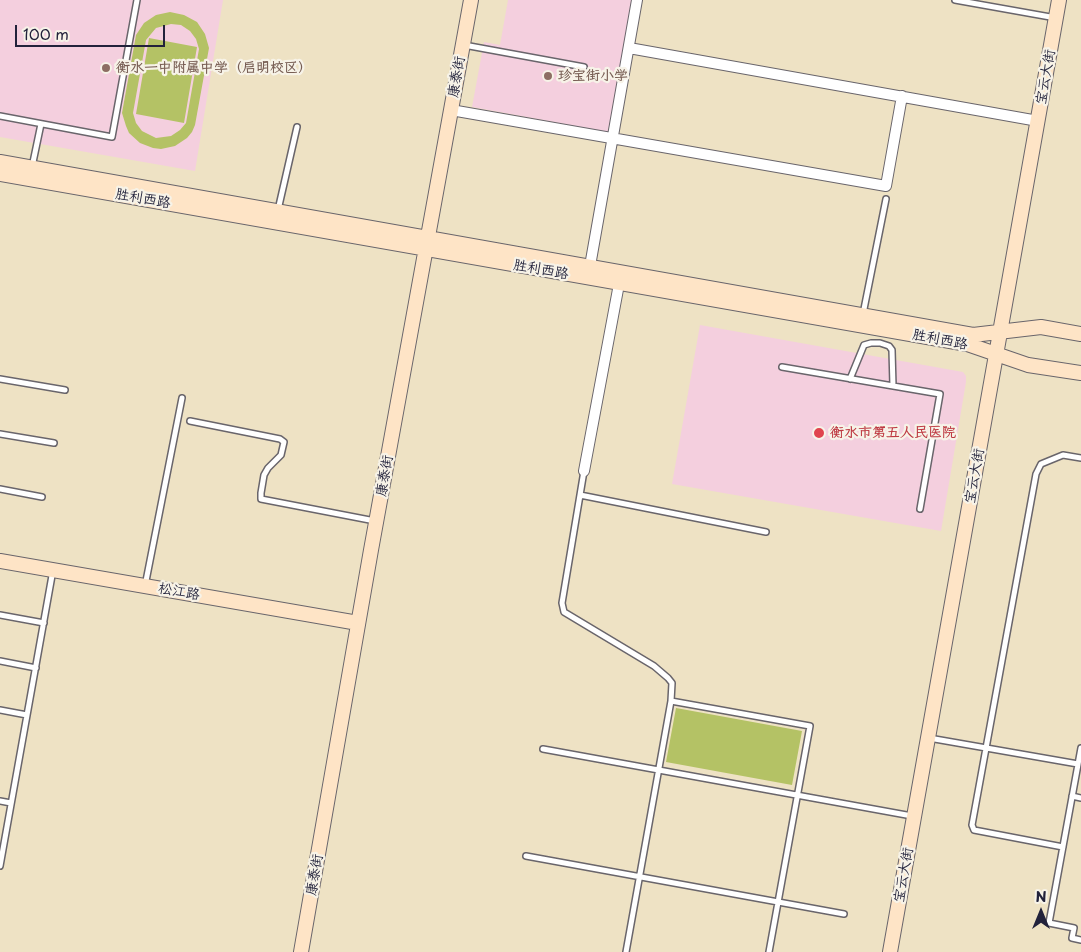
<!DOCTYPE html>
<meta charset="utf-8">
<style>
body{margin:0}
#map{position:relative;width:1081px;height:952px;overflow:hidden;background:#eee2c4;font-family:"Playpen Sans",sans-serif}
canvas{display:block}
.north{position:absolute;left:1016px;top:887px;width:50px;height:50px;-webkit-text-stroke:4px #f7f3e8;paint-order:stroke;rotate:0deg;font-size:14px;font-weight:700;line-height:20px;text-align:center;color:#22223b}
.north::after{content:'';display:block;margin:auto;width:18px;height:22px;background:#22223b;clip-path:polygon(50% 0,100% 100%,50% 72%,0 100%)}
.scale{position:absolute;left:15px;top:25px;width:150px;height:22px;box-sizing:border-box;border:2px solid #22223b;border-top:0;padding-left:6px;font-size:15px;line-height:18px;white-space:nowrap;color:#22223b;-webkit-text-stroke:4px #f7f3e8;paint-order:stroke}
</style>
<div id="map">
<canvas width="1081" height="952"></canvas>
<div class="north">N</div>
<div class="scale">100 m</div>
</div>
<script>
const g = document.querySelector('canvas').getContext('2d');
g.lineJoin = 'round';
function fillPath(path, color) {
  g.fillStyle = color;
  g.fill(path, 'evenodd');
}
function poly(rows) {
  const path = new Path2D();
  for (const r of rows) {
    path.moveTo(r[0], r[1]);
    for (let i = 2; i < r.length; i += 2) path.lineTo(r[i], r[i + 1]);
  }
  return path;
}
function strokePath(path, color, width, dash) {
  g.strokeStyle = color;
  g.lineWidth = width;
  g.lineCap = dash ? 'butt' : 'round';
  g.setLineDash(dash || []);
  g.stroke(path);
}
function write(font, color, halo, rows, align = 'center') {
  g.font = font + ' "Playpen Sans","LXGW WenKai TC",sans-serif';
  g.lineWidth = 4.5;
  g.setLineDash([]);
  g.textBaseline = 'middle';
  g.strokeStyle = halo;
  g.fillStyle = color;
  for (const [text, x, y, turn = 0] of rows) {
    g.save();
    g.translate(x, y);
    g.rotate((+turn || 0) * Math.PI / 180);
    g.textAlign = isNaN(turn) ? turn : align;
    if (halo) g.strokeText(text, 0, 0);
    g.fillText(text, 0, 0);
    g.restore();
  }
}
fillPath(poly([
 [0,0,223,0,195,171,0,137],
 [508,0,632,0,608,132,472,107,484,42,500,45],
 [700,325,963,372,966,376,966,382,941,531,672,484]
]), '#f4cfde');
fillPath(poly([
 [170,12,184,15,197,22,205,34,209,48,195,125,192,132,187,138,175,146,161,149,153,148,140,143,129,133,126,126,122,113,136,35,144,23,156,15],
 [171,24,181,25,190,31,196,39,199,49,186,123,180,130,171,136,156,138,142,131,136,123,133,113,146,40,156,28],
 [149,38,197,47,184,123,136,114],
 [676,708,802,731,792,785,666,762]
]), '#b4c265');
const lane = poly([
 [955,0,1056,18],
 [464,45,584,67],
 [0,116,112,137,137,0],
 [32,167,41,124],
 [278,210,297,127],
 [863,314,886,199],
 [782,367,940,394,920,509],
 [0,379,65,390],
 [850,379,864,345,871,343,880,343,889,346,892,350,893,386],
 [190,421,280,439,284,442,281,455,268,468,264,475,261,493,261,499,375,521],
 [0,434,54,443],
 [584,471,562,603,564,612,654,666,668,678,672,683,671,701,626,952],
 [0,489,42,497],
 [580,495,766,532],
 [145,586,182,398],
 [0,615,44,623],
 [0,661,36,668],
 [671,701,810,726,769,952],
 [0,710,27,715],
 [929,738,1078,764],
 [1081,748,1049,923,1074,928,1072,938,1081,940],
 [543,749,912,816],
 [1072,796,1081,798],
 [0,801,11,803],
 [1063,847,974,830,972,825,1036,474,1041,464,1063,455,1081,458],
 [526,856,844,914],
 [0,866,53,570]
]);
const street = poly([
 [629,48,1038,121],
 [451,110,886,186,902,96],
 [590,266,637,0],
 [584,471,619,284]
]);
const secondary = poly([
 [0,162,973,335,1041,327,1081,334],
 [0,174,967,344,1028,365,1081,373],
 [0,561,358,623],
 [301,952,371,550,471,0],
 [890,952,1059,0]
]);
strokePath(lane, '#69656b', 8);
strokePath(street, '#69656b', 12);
strokePath(secondary, '#69656b', 16);
strokePath(lane, '#fff', 5);
strokePath(street, '#fff', 10);
strokePath(secondary, '#fee4c6', 14);
for (const [x, y, r, color] of [
 [106,68,5,"#8d6e63"],
 [548,76,5,"#8d6e63"],
 [819,433,6,"#e0444e"]
]) {
  const dot = new Path2D();
  dot.arc(x, y, r, 0, 2 * Math.PI);
  g.fillStyle = color;
  g.fill(dot);
  strokePath(dot, '#f7f3e8', 2);
}
write('bold 14px', '#785e54', '#f7f3e8', [
 ["衡水一中附属中学（启明校区）",116,68],
 ["珍宝街小学",558,76]
], 'left');
write('14px', '#22223b', '#f7f3e8', [
 ["康泰街",457,77,-80],
 ["宝云大街",1046,77,-80],
 ["胜利西路",143,199,10],
 ["胜利西路",541,270,10],
 ["胜利西路",940,340,11],
 ["康泰街",385,476,-80],
 ["宝云大街",975,476,-80],
 ["松江路",179,592,10],
 ["康泰街",315,875,-80],
 ["宝云大街",904,875,-80]
]);
write('bold 14px', '#be3a42', '#f7f3e8', [
 ["衡水市第五人民医院",830,433]
], 'left');
</script>
